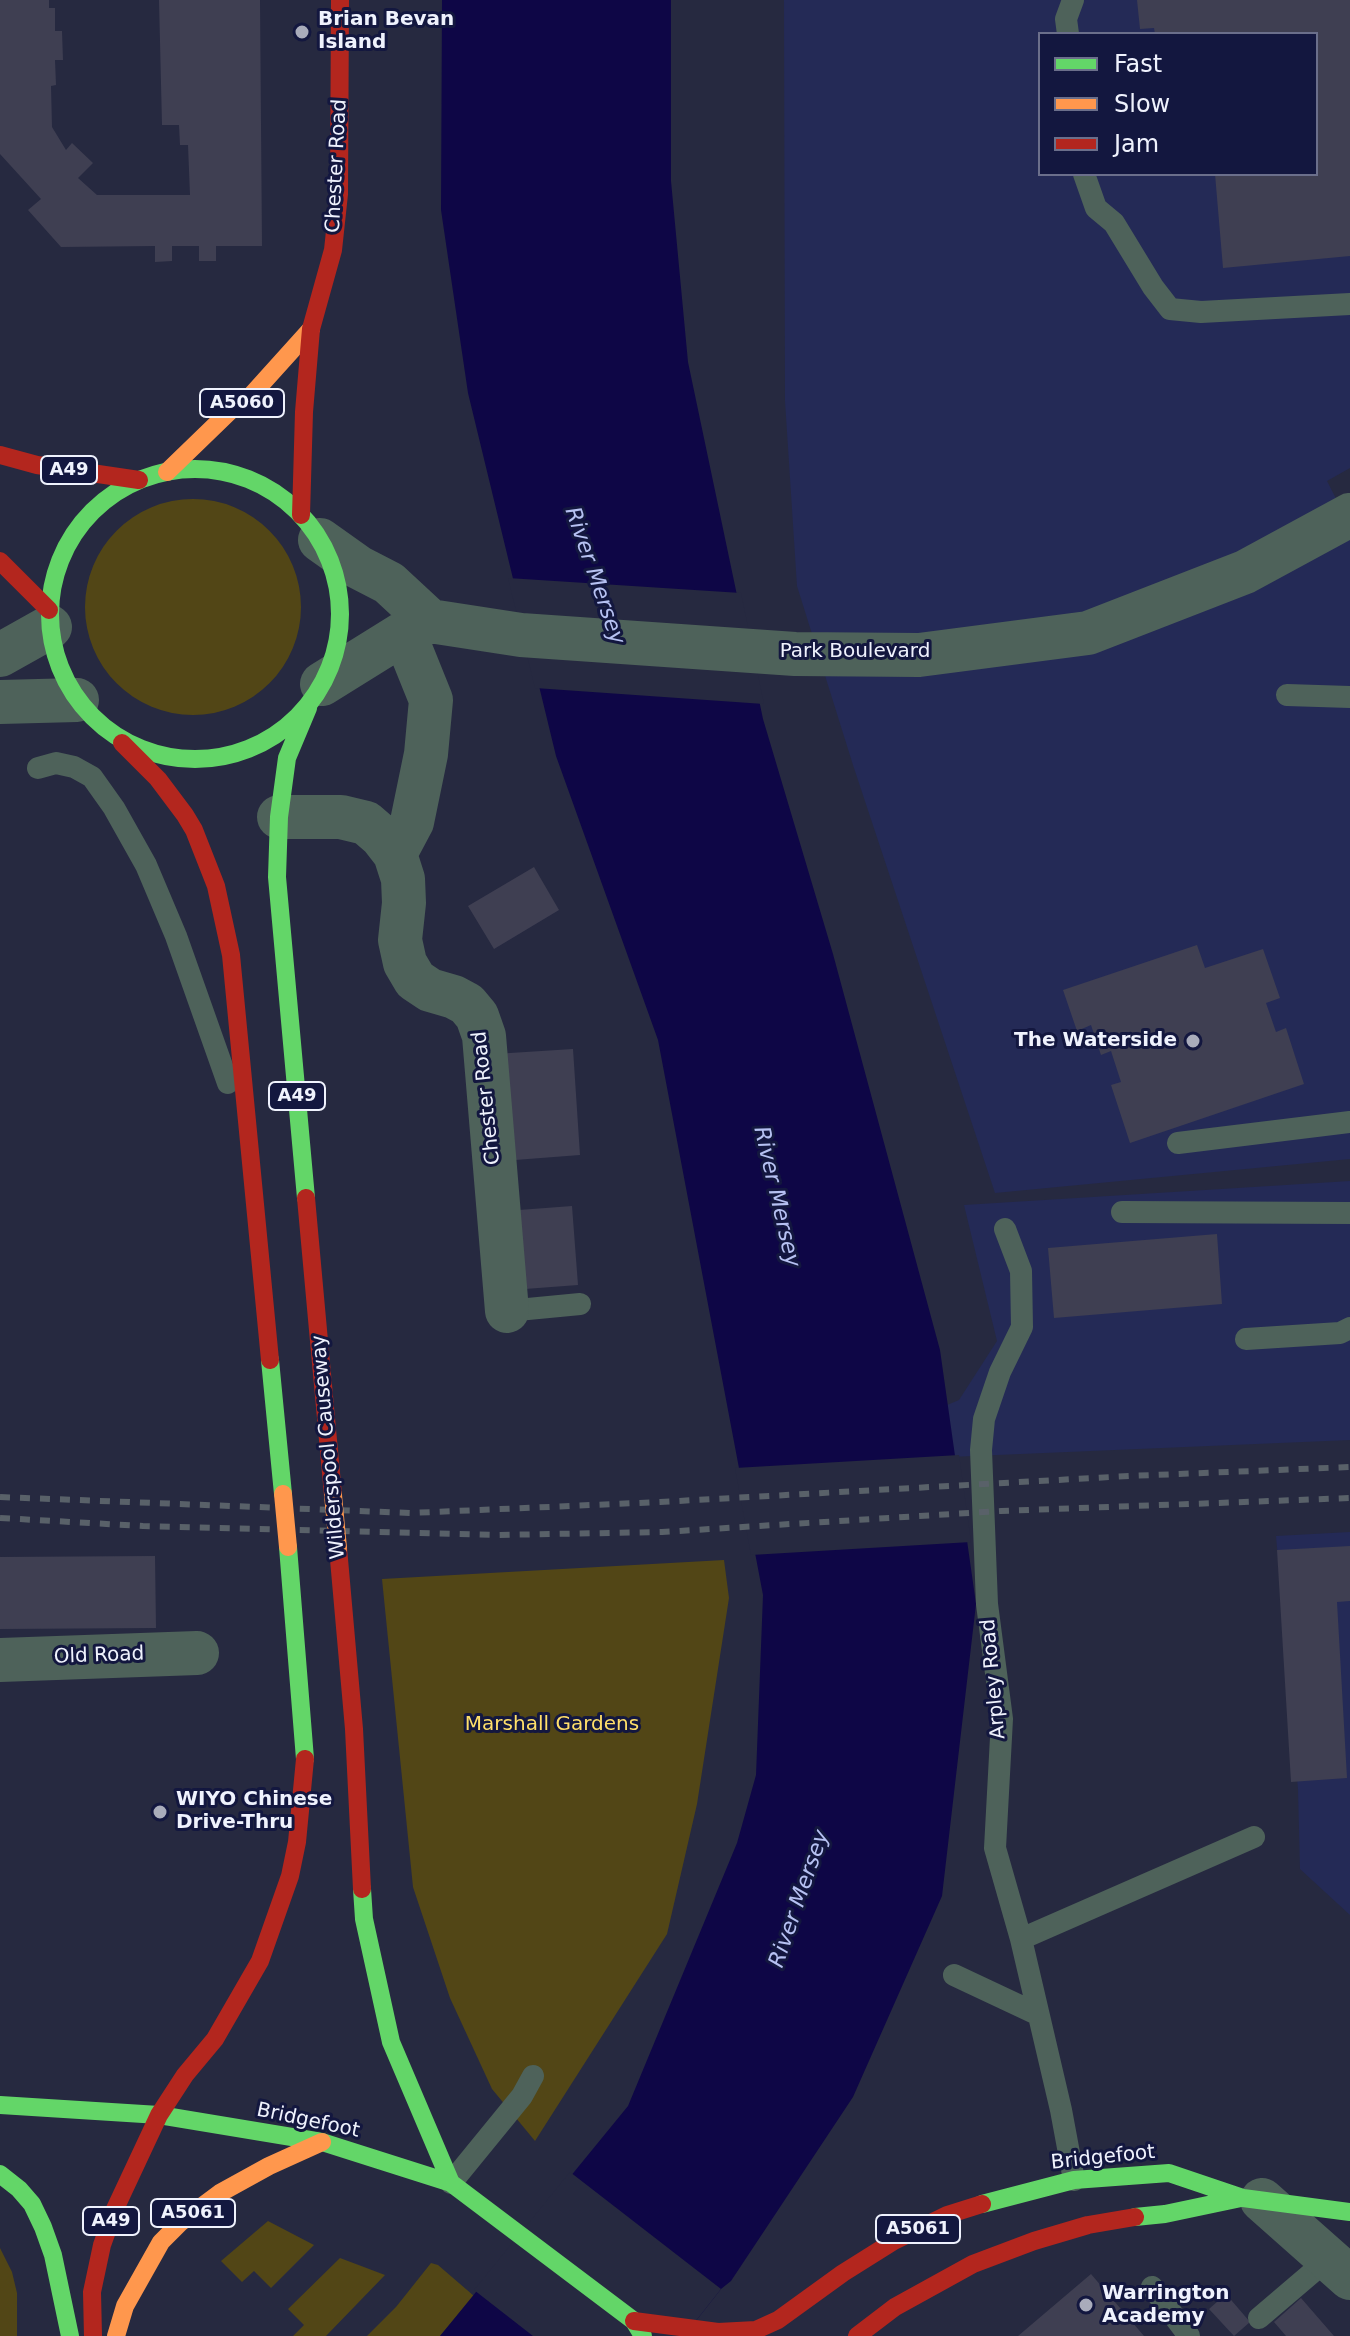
<!DOCTYPE html>
<style>
body{margin:0}
#map{position:relative;width:1350px;height:2336px;overflow:hidden;background:#262940;font-family:"DejaVu Sans",sans-serif}
canvas{display:block}
.legend{position:absolute;left:1038px;top:32px;width:280px;height:144px;box-sizing:border-box;background:#13173f;border:2px solid #6b6f8b;margin:0;padding:10px 14px;list-style:none;font-size:24px;color:#eff2fd}
.legend li{display:flex;align-items:center;gap:16px;height:40px}
.legend b{width:40px;border:2px solid #6b6f8b}
</style>
<div id="map">
<canvas width="1350" height="2336"></canvas>
<ul class="legend">
<li><b style="height:10px;background:#63d668"></b>Fast</li>
<li><b style="height:10px;background:#ff974d"></b>Slow</li>
<li><b style="height:10px;background:#b3261e"></b>Jam</li>
</ul>
</div>
<script>
const g = document.querySelector('canvas').getContext('2d');
g.lineJoin = 'round';
function fillPath(path, color) {
  g.fillStyle = color;
  g.fill(path, 'evenodd');
}
function poly(rows) {
  const path = new Path2D();
  for (const r of rows) {
    if (r.length === 3) {
      path.moveTo(r[0] + r[2], r[1]);
      path.arc(r[0], r[1], r[2], 0, 2 * Math.PI);
      continue;
    }
    path.moveTo(r[0], r[1]);
    for (let i = 2; i < r.length; i += 2) path.lineTo(r[i], r[i + 1]);
  }
  return path;
}
function strokePath(path, color, width, dash) {
  g.strokeStyle = color;
  g.lineWidth = width;
  g.lineCap = dash ? 'butt' : 'round';
  g.setLineDash(dash || []);
  g.stroke(path);
}
function write(font, color, halo, rows, align = 'center') {
  g.font = font + ' "DejaVu Sans",sans-serif';
  g.lineWidth = 6;
  g.setLineDash([]);
  g.textBaseline = 'middle';
  g.strokeStyle = halo;
  g.fillStyle = color;
  for (const [text, x, y, turn = 0] of rows) {
    g.save();
    g.translate(x, y);
    g.rotate((+turn || 0) * Math.PI / 180);
    g.textAlign = isNaN(turn) ? turn : align;
    if (halo) g.strokeText(text, 0, 0);
    g.fillText(text, 0, 0);
    g.restore();
  }
}
fillPath(poly([
 [784,0,1350,0,1350,468,1327,481,1350,526,1350,1159,995,1193,853,765,797,586,785,401],
 [1040,34,1316,34,1316,174,1040,174],
 [1350,1181,1350,1440,950,1457,940,1408,959,1400,997,1341,964,1205],
 [1350,1532,1350,1915,1300,1869,1298,1789,1276,1536]
]), '#242a56');
fillPath(poly([
 [193,607,108],
 [724,1560,729,1598,697,1804,667,1934,535,2141,492,2089,450,1998,413,1887,382,1579],
 [268,2221,314,2245,271,2288,254,2271,242,2282,221,2261],
 [0,2248,12,2272,17,2293,17,2336,0,2336],
 [340,2258,385,2275,326,2336,293,2336,304,2325,288,2309],
 [431,2263,438,2265,474,2296,440,2336,367,2336,396,2307]
]), '#524616');
fillPath(poly([
 [442,0,671,0,671,181,688,362,763,719,833,954,940,1350,976,1604,942,1896,853,2097,731,2281,721,2289,684,2336,440,2336,628,2106,737,1843,756,1775,763,1595,658,1040,556,756,468,393,441,210]
]), '#0e0646');
fillPath(poly([
 [508,578,741,593,764,704,535,688],
 [959,1455,971,1542,751,1555,735,1468],
 [570,2172,721,2289,684,2336,533,2336,474,2290]
]), '#262940');
fillPath(poly([
 [0,0,49,0,49,8,55,8,55,31,62,31,63,60,55,60,56,85,51,86,52,127,66,150,72,143,93,163,78,178,97,195,190,195,188,145,180,145,179,125,162,125,159,0,260,0,262,246,216,246,216,261,199,261,199,246,172,246,172,261,155,262,155,246,61,247,28,210,41,199,0,154],
 [1137,0,1350,0,1350,256,1223,268,1215,174,1316,174,1316,34,1155,34,1154,28,1140,29],
 [534,867,559,910,494,949,468,906],
 [1197,945,1205,968,1263,949,1280,998,1266,1003,1276,1032,1286,1028,1304,1084,1130,1143,1111,1085,1121,1082,1111,1051,1101,1055,1091,1025,1077,1031,1063,990],
 [573,1049,580,1155,502,1161,494,1054],
 [572,1206,578,1285,525,1289,519,1210],
 [1217,1234,1222,1304,1054,1318,1048,1248],
 [1350,1546,1350,1601,1337,1602,1347,1778,1291,1782,1277,1550],
 [155,1556,156,1628,0,1629,0,1557],
 [1091,2274,1144,2336,1018,2336],
 [1226,2294,1250,2322,1234,2336,1209,2309],
 [1301,2298,1334,2336,1286,2336,1274,2322]
]), '#3f3f52');
strokePath(poly([
 [1068,34,1066,19,1073,0],
 [1084,174,1096,208,1114,223,1153,287,1170,309,1201,312,1350,304],
 [1287,695,1350,697],
 [38,768,56,763,74,767,92,777,114,808,146,865,176,936,228,1083],
 [1178,1143,1350,1122],
 [1122,1212,1350,1213],
 [1005,1229,1021,1271,1022,1327,1000,1372,984,1419,981,1450,987,1604,1002,1719,995,1848,1021,1939,1061,2110,1074,2180],
 [507,1311,580,1304],
 [1246,1339,1340,1333,1350,1328],
 [1021,1939,1254,1837],
 [954,1975,1037,2014],
 [451,2183,522,2096,533,2076],
 [1152,2287,1189,2336],
 [1259,2318,1327,2260]
]), '#4e625a', 22);
strokePath(poly([
 [320,540,358,567,389,583,430,621],
 [0,655,50,627],
 [322,684,404,633,430,621,521,635,795,654,919,655,1088,633,1245,572,1350,515],
 [0,702,77,700],
 [279,817,341,817,366,823,381,836,395,854,403,879,404,903,400,940,405,963,415,980,430,990,454,997,467,1004,477,1016,484,1036,507,1311],
 [395,854,412,822,426,754,431,700,404,633],
 [0,1660,197,1653],
 [1262,2200,1350,2278]
]), '#4e625a', 44);
strokePath(poly([
 [195,614,145],
 [306,1198,277,877,279,817,287,758,308,708],
 [270,1360,283,1494],
 [288,1547,305,1759],
 [362,1889,364,1919,391,2042,451,2183],
 [0,2105,159,2115,322,2142,451,2183,634,2321,643,2336],
 [0,2174,19,2189,32,2204,43,2227,53,2255,70,2336],
 [982,2204,1074,2180,1169,2173,1243,2198,1350,2212],
 [1135,2217,1165,2214,1241,2198]
]), '#63d668', 18);
strokePath(poly([
 [167,472,230,411,247,400,311,329],
 [116,2336,125,2306,161,2242,181,2222,220,2193,269,2166,322,2142]
]), '#ff974d', 18);
strokePath(poly([
 [0,455,37,465,139,480],
 [301,515,304,412,311,329,333,250,339,194,340,0],
 [0,561,49,610],
 [122,743,158,779,185,815,194,830,216,886,231,955,270,1360],
 [306,1198,333,1495],
 [338,1548,354,1729,362,1889],
 [634,2321,718,2332,756,2330,778,2320,843,2273,894,2241,947,2215,982,2204],
 [93,2336,92,2292,102,2245,115,2209,159,2115,185,2075,215,2039,260,1961,290,1876,297,1842,305,1759],
 [857,2336,895,2307,973,2264,1034,2241,1088,2225,1135,2217]
]), '#b3261e', 18);
strokePath(poly([
 [0,1497,411,1513,660,1502,1129,1476,1350,1467],
 [0,1518,143,1526,497,1535,662,1532,1001,1511,1350,1498]
]), '#596169', 6, [10, 10]);
strokePath(poly([
 [283,1494,288,1547],
 [333,1495,338,1548]
]), '#ff974d', 18);
for (const [x, y, r, color] of [
 [302,32,8,"#a9acbb"],
 [1193,1041,8,"#a9acbb"],
 [160,1812,8,"#a9acbb"],
 [1086,2305,8,"#a9acbb"]
]) {
  const dot = new Path2D();
  dot.arc(x, y, r, 0, 2 * Math.PI);
  g.fillStyle = color;
  g.fill(dot);
  strokePath(dot, '#13173f', 3);
}
for (const [x, y, w] of [
 [242,403,84],
 [69,470,56],
 [297,1096,56],
 [193,2213,84],
 [111,2221,56],
 [918,2229,84]
]) {
  const box = new Path2D();
  box.roundRect(x - w / 2, y - 14, w, 28, 6);
  g.fillStyle = '#13173f';
  g.fill(box);
  strokePath(box, '#eff2fd', 2);
}
write('bold 18px', '#eff2fd', null, [
 ["A5060",242,403],
 ["A49",69,470],
 ["A49",297,1096],
 ["A5061",193,2213],
 ["A49",111,2221],
 ["A5061",918,2229]
]);
write('bold 20px', '#eff2fd', '#13173f', [
 ["Brian Bevan",318,20],
 ["Island",318,43],
 ["The Waterside",1177,1041,"right"],
 ["WIYO Chinese",176,1800],
 ["Drive-Thru",176,1823],
 ["Warrington",1102,2294],
 ["Academy",1102,2317]
], 'left');
write('20px', '#eff2fd', '#13173f', [
 ["Chester Road",337,166,-87],
 ["Park Boulevard",855,652],
 ["Chester Road",487,1098,-96],
 ["Wilderspool Causeway",329,1447,-95],
 ["Old Road",99,1656,-2],
 ["Arpley Road",994,1679,-95],
 ["Bridgefoot",308,2121,12],
 ["Bridgefoot",1103,2158,-6]
]);
write('20px', '#ffdf6a', '#13173f', [
 ["Marshall Gardens",552,1725]
]);
write('italic 22px', '#b6c1f2', '#13173f', [
 ["River Mersey",594,576,71],
 ["River Mersey",776,1197,77],
 ["River Mersey",800,1899,-71]
]);
</script>
